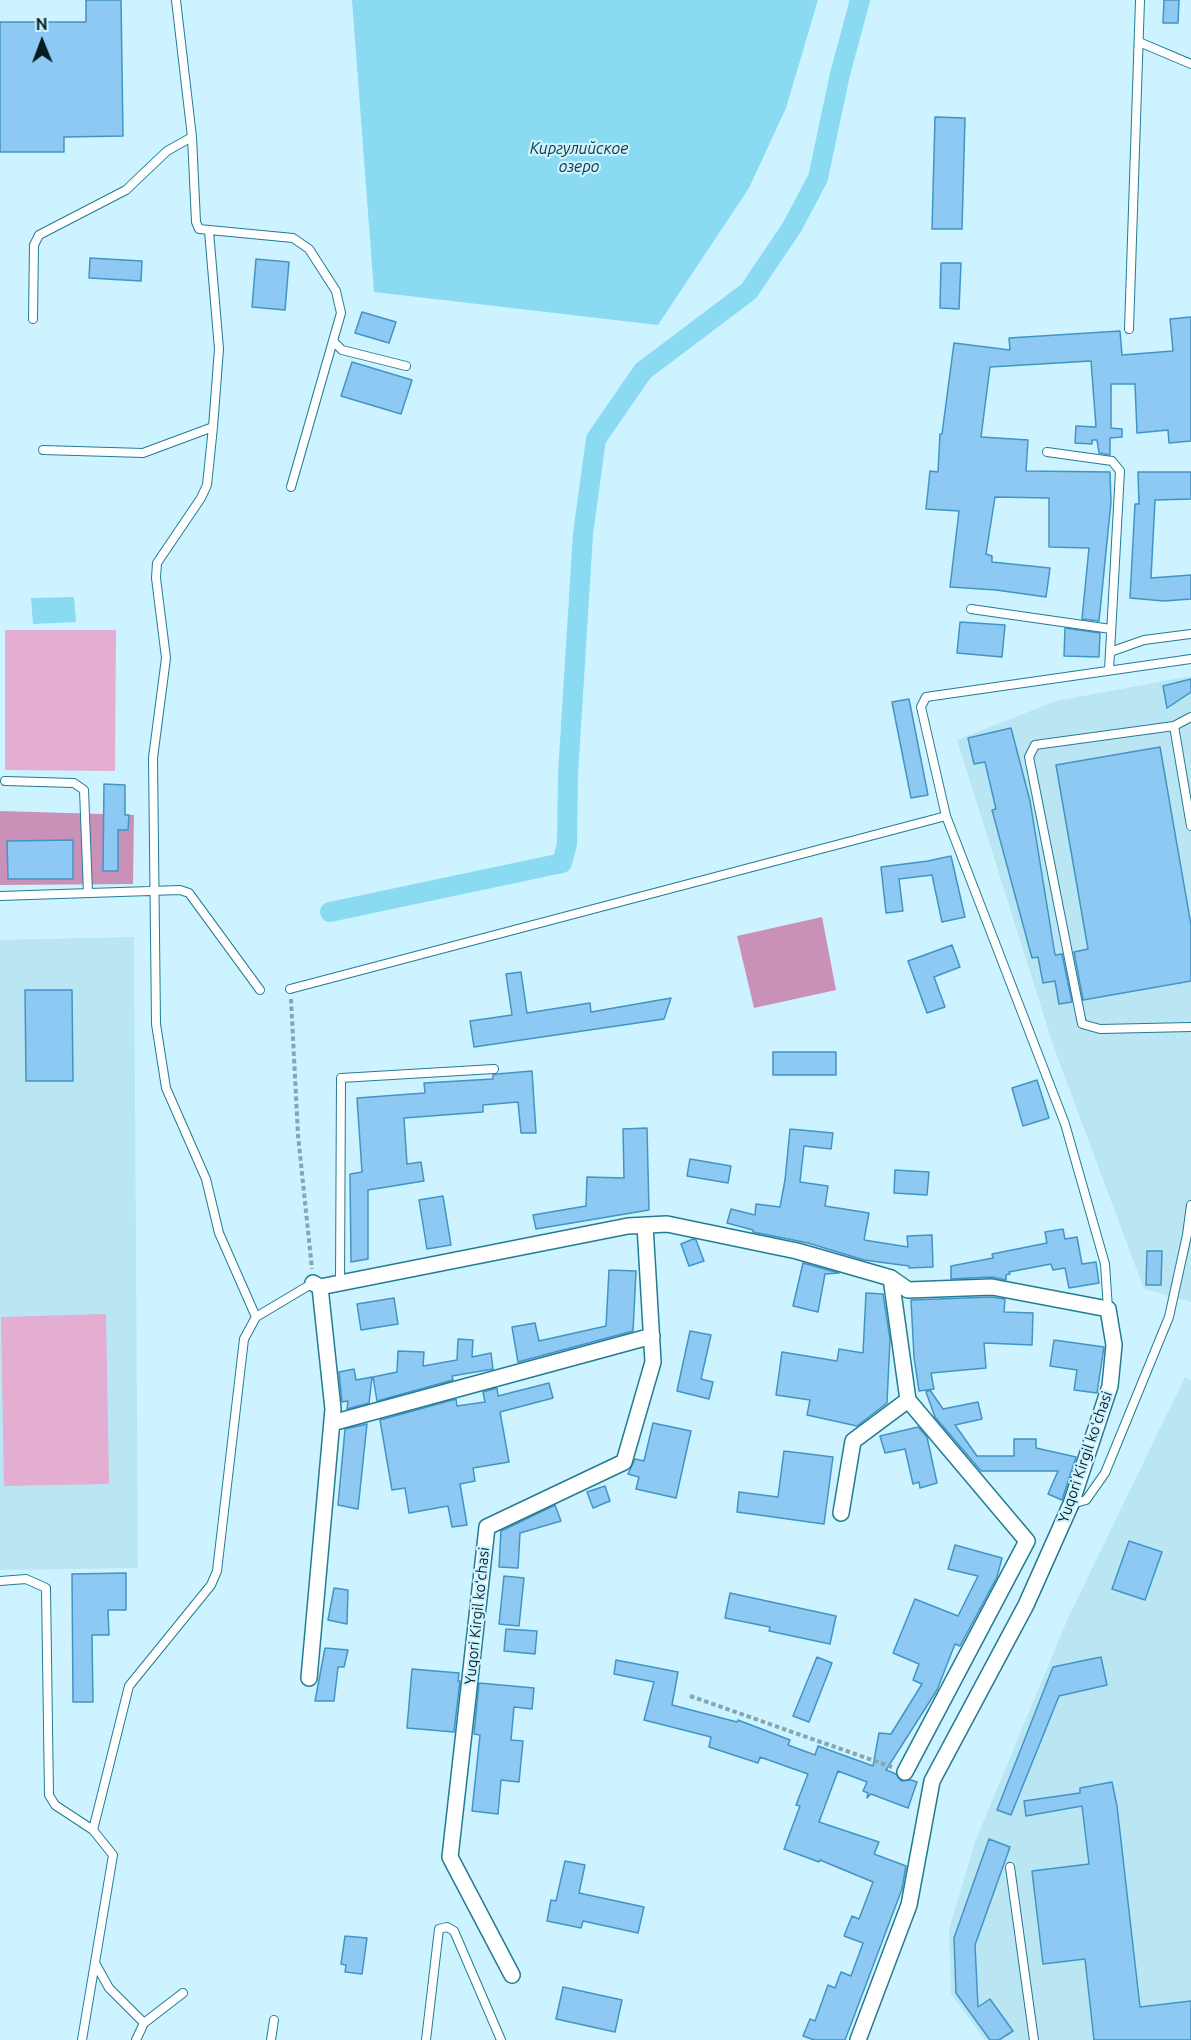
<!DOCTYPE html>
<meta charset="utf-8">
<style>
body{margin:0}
#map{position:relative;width:1191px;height:2040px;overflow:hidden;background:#ccf3ff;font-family:Ubuntu,sans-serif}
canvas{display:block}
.north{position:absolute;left:12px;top:12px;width:60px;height:60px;-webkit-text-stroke:4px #ccf3ff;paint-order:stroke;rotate:359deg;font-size:16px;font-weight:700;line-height:24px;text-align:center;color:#051e24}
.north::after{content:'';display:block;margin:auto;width:21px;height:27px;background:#051e24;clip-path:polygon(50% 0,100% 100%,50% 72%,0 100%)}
</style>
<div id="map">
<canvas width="1191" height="2040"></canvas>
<div class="north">N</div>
</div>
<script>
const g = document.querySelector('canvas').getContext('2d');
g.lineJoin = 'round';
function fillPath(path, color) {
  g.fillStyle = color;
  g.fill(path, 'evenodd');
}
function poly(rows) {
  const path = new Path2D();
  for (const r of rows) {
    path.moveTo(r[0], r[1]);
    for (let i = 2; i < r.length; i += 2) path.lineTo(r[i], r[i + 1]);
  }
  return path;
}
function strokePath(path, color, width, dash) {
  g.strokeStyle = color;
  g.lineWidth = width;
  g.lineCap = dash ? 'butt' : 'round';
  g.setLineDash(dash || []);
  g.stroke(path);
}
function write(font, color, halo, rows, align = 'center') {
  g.font = font + ' Ubuntu,sans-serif';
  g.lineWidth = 4.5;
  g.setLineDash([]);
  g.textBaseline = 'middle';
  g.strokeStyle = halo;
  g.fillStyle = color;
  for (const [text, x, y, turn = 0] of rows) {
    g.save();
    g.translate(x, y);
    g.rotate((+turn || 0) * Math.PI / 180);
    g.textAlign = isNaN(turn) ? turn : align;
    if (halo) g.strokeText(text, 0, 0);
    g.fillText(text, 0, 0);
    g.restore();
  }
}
fillPath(poly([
 [1191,676,1191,1302,1144,1289,1054,1048,957,740,1056,701],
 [134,937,138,1568,0,1570,0,940],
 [1185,1377,1191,1381,1191,2040,985,2040,951,1994,949,1929,975,1842,1068,1618]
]), '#bae5f2');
fillPath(poly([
 [5,630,116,630,115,771,5,770],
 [106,1314,109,1484,4,1486,1,1317]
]), '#e4add2');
fillPath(poly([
 [0,811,134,815,133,884,0,885],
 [822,917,836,990,754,1008,737,936]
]), '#c991b7');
fillPath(poly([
 [352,0,818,0,786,108,749,188,658,325,374,292],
 [74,597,76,622,33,624,31,598]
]), '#8adaf2');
strokePath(poly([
 [330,912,562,863,567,844,568,774,583,534,596,439,643,371,749,291,792,227,818,178,840,74,860,0]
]), '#8adaf2', 20);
const building = poly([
 [86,0,121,0,123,136,64,137,64,152,0,152,0,22,86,22,86,0],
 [1164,0,1179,0,1178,23,1163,23,1164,0],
 [935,117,965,118,962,229,932,229,935,117],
 [90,258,142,261,141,281,89,278,90,258],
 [256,259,289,262,285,310,252,307,256,259],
 [941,263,961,263,959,309,940,308,941,263],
 [362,312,396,322,389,343,355,333,362,312],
 [1191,317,1191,441,1169,443,1168,430,1137,433,1135,384,1111,384,1111,428,1122,429,1122,437,1110,438,1110,455,1099,453,1097,440,1092,440,1092,444,1075,443,1076,426,1096,427,1091,361,990,367,981,437,1028,440,1026,471,1110,472,1111,502,1099,621,1082,619,1089,548,1049,547,1049,498,995,497,986,554,992,556,992,562,1050,568,1046,597,996,590,950,587,959,511,926,509,930,471,938,472,940,434,942,434,954,343,1010,350,1009,338,1120,331,1122,355,1173,351,1170,319,1191,317],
 [352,362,412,380,401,414,341,396,352,362],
 [1138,472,1191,472,1191,499,1155,500,1151,578,1191,575,1191,599,1164,601,1130,598,1135,504,1139,504,1138,472],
 [960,622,1005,625,1002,657,957,653,960,622],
 [1065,628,1100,633,1099,657,1064,656,1065,628],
 [1191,679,1191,692,1167,708,1163,686,1191,679],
 [909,699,928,795,911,798,892,702,909,699],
 [1011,728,1030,801,1055,955,1062,954,1072,1002,1059,1004,1055,981,1043,983,1038,957,1032,958,992,810,996,809,985,762,974,764,968,738,1011,728],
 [1160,747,1191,925,1191,981,1083,1000,1074,952,1088,949,1056,765,1160,747],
 [104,784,125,785,125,815,129,815,128,830,118,830,118,871,103,871,104,784],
 [73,840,73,879,8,879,7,841,73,840],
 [951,856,965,917,942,922,932,875,899,879,903,911,886,913,881,867,928,861,951,856],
 [952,945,960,967,934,977,945,1007,927,1013,908,961,952,945],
 [521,972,527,1013,590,1003,591,1012,671,998,664,1019,474,1047,470,1021,512,1015,506,974,521,972],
 [25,990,72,990,73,1081,26,1081,25,990],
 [773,1052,836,1052,836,1075,773,1075,773,1052],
 [532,1071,536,1133,521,1133,518,1102,483,1105,483,1112,404,1118,407,1164,421,1162,424,1181,368,1190,368,1259,351,1262,350,1174,362,1172,357,1098,425,1093,424,1083,493,1079,493,1075,497,1074,532,1071],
 [1037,1080,1049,1118,1023,1126,1012,1088,1037,1080],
 [647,1128,649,1210,536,1229,533,1215,586,1206,587,1177,624,1178,623,1129,647,1128],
 [790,1129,833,1133,831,1149,804,1146,800,1182,828,1186,825,1206,869,1213,864,1240,908,1247,907,1236,932,1235,933,1267,909,1268,909,1266,864,1260,808,1243,753,1232,753,1230,727,1223,731,1209,755,1215,756,1204,780,1207,785,1180,790,1129],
 [690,1159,731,1166,728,1183,687,1176,690,1159],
 [895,1170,929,1172,927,1195,894,1193,895,1170],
 [443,1196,451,1245,427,1249,419,1200,443,1196],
 [1063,1229,1065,1239,1077,1237,1082,1264,1096,1262,1099,1283,1069,1288,1065,1268,1053,1270,1051,1264,1009,1272,1010,1274,1006,1275,1006,1280,992,1277,951,1279,951,1266,993,1258,992,1254,1047,1243,1045,1232,1063,1229],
 [693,1239,696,1240,704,1261,689,1266,681,1244,693,1239],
 [1147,1251,1162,1251,1161,1285,1146,1285,1147,1251],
 [803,1263,839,1273,825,1274,818,1312,793,1306,803,1263],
 [609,1270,636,1271,633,1331,518,1362,512,1327,535,1323,539,1341,606,1326,609,1270],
 [866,1293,883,1294,890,1339,887,1403,857,1426,807,1415,810,1400,776,1395,782,1352,837,1361,839,1349,863,1353,866,1293],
 [991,1297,1005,1299,1004,1312,1033,1313,1032,1345,984,1343,986,1368,931,1373,934,1389,919,1391,914,1357,911,1300,991,1297],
 [394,1298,398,1324,361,1330,357,1304,394,1298],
 [690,1331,711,1335,701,1379,713,1382,709,1399,677,1391,690,1331],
 [458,1339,473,1340,472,1357,491,1353,493,1369,452,1376,453,1380,377,1401,373,1377,397,1372,398,1351,424,1352,423,1366,457,1360,458,1339],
 [1054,1340,1104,1347,1097,1393,1074,1390,1077,1370,1050,1366,1054,1340],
 [354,1369,356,1380,372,1377,369,1403,347,1409,348,1401,342,1402,339,1372,354,1369],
 [549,1383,553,1398,500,1412,509,1462,473,1468,475,1481,460,1484,467,1525,452,1527,448,1506,409,1513,405,1488,392,1490,380,1420,456,1399,457,1406,485,1402,483,1392,497,1388,498,1396,549,1383],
 [930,1390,943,1409,978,1402,982,1419,955,1425,977,1456,1014,1456,1014,1439,1036,1439,1036,1448,1076,1457,1062,1500,1048,1494,1058,1471,981,1471,935,1417,926,1392,930,1390],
 [653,1423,691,1431,676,1498,636,1489,639,1477,628,1474,635,1459,644,1461,653,1423],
 [367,1424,358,1509,338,1505,345,1429,367,1424],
 [918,1427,927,1437,937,1483,920,1488,919,1482,913,1484,905,1449,885,1453,880,1436,918,1427],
 [784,1451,833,1457,824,1524,737,1512,739,1492,778,1497,784,1451],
 [605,1486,610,1501,593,1508,587,1492,605,1486],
 [555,1505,561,1521,520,1533,518,1568,499,1567,501,1531,555,1505],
 [1129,1541,1162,1552,1145,1600,1112,1589,1129,1541],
 [955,1545,1002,1558,997,1577,960,1646,955,1644,937,1690,886,1770,896,1774,901,1781,911,1780,917,1782,908,1808,871,1794,867,1798,868,1793,863,1791,867,1782,838,1771,819,1822,879,1842,874,1854,906,1866,902,1889,845,2040,814,2040,803,2036,810,2019,815,2021,828,1985,835,1988,841,1972,851,1976,863,1943,844,1936,852,1916,859,1919,873,1882,820,1860,819,1862,784,1849,800,1806,796,1805,808,1774,760,1757,758,1763,709,1747,711,1737,644,1720,654,1682,614,1674,616,1660,678,1672,672,1705,737,1722,738,1720,790,1740,788,1745,815,1755,818,1746,873,1766,879,1733,891,1734,922,1684,913,1680,919,1664,893,1653,915,1599,958,1616,978,1576,948,1569,955,1545],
 [126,1573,126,1610,108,1610,109,1635,92,1635,93,1702,73,1702,72,1574,126,1573],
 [504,1576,524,1578,519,1626,499,1624,504,1576],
 [334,1588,348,1590,347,1624,328,1620,334,1588],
 [730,1593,836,1616,830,1644,769,1631,770,1627,725,1618,730,1593],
 [506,1629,537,1631,535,1654,504,1651,506,1629],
 [325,1648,348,1650,344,1667,338,1667,334,1701,315,1701,325,1648],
 [817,1657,832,1663,809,1722,793,1716,817,1657],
 [1101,1657,1107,1685,1059,1696,1011,1815,997,1810,1053,1667,1101,1657],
 [412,1669,459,1673,458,1681,460,1681,454,1732,407,1728,412,1669],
 [479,1683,534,1688,532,1709,514,1707,511,1740,523,1741,519,1782,501,1780,498,1814,472,1811,480,1735,474,1734,479,1683],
 [1112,1782,1117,1806,1140,2007,1191,2001,1191,2040,1094,2040,1085,1959,1043,1964,1032,1871,1089,1864,1082,1806,1026,1816,1024,1801,1080,1793,1080,1788,1112,1782],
 [989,1839,1010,1847,975,1945,978,2007,990,1999,1013,2031,999,2040,990,2040,956,1993,954,1938,989,1839],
 [565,1861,585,1865,579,1893,644,1907,638,1933,583,1921,581,1928,547,1921,551,1900,556,1901,565,1861],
 [345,1936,367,1938,362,1974,345,1972,346,1965,341,1964,345,1936],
 [563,1987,622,2000,615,2032,556,2019,563,1987]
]);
fillPath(building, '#8dc9f2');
strokePath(building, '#4294c6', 1.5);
const service = poly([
 [176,0,192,137,196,222,199,229,293,238,309,249,336,291,341,313,291,487],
 [1139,42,1191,64],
 [33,319,34,245,39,235,126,190,167,151,192,137],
 [1129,329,1140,0],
 [333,341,342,350,406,366],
 [213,427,207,485,201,498,157,563,156,578,166,658,153,758,156,1024,166,1088,206,1179,219,1233,256,1317],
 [43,450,143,453,213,427,219,349,209,231],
 [1047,452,1112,461,1120,471,1109,670],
 [971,609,1111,629],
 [1110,652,1144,640,1191,634],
 [1191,717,1174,726,1035,745,1029,757,1082,1024,1100,1029,1191,1027],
 [1174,726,1191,826],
 [5,781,74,783,84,790,88,893],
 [946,816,1065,1124,1105,1264,1108,1309],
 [0,896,180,890,189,893,260,990],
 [290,989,946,816,921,707,926,697,1191,659],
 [340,1283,341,1078,494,1069],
 [1072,1504,1086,1500,1105,1473,1169,1317,1187,1235,1191,1205],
 [0,1581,26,1579,46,1588,49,1795,55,1805,93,1830,113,1855,82,2040],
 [93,1830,129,1686,211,1585,217,1571,244,1339,256,1317,313,1283],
 [1010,1867,1034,2040],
 [95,1963,109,1988,144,2023],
 [136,2040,144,2023,183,1993],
 [271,2040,274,2020],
 [426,2040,439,1929,447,1927,454,1931,501,2040]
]);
const minor = poly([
 [891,1278,908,1400,1027,1541,905,1772],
 [313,1283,320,1287,628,1226,667,1224,797,1251,891,1278,908,1290,992,1287,1108,1309,1114,1345,1110,1386,1071,1504,1026,1605,932,1781,909,1905,858,2040],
 [332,1423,652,1336],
 [841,1513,853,1441,908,1400],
 [309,1678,333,1409,320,1287],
 [512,1975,450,1857,487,1527,624,1462,653,1362,645,1225]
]);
strokePath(service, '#237c92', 10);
strokePath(minor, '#237c92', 18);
strokePath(poly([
 [291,999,298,1135,312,1269],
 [690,1696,892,1767]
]), '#85a7b0', 4, [4.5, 3]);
strokePath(service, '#fff', 8);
strokePath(minor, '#fff', 15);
write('15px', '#051e24', '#ccf3ff', [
 ["Yuqori Kirgil koʻchasi",1085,1457,-71],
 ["Yuqori Kirgil koʻchasi",477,1616,-84]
]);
write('italic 16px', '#113742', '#ccf3ff', [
 ["Киргулийское",579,149],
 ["озеро",579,167]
]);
</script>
